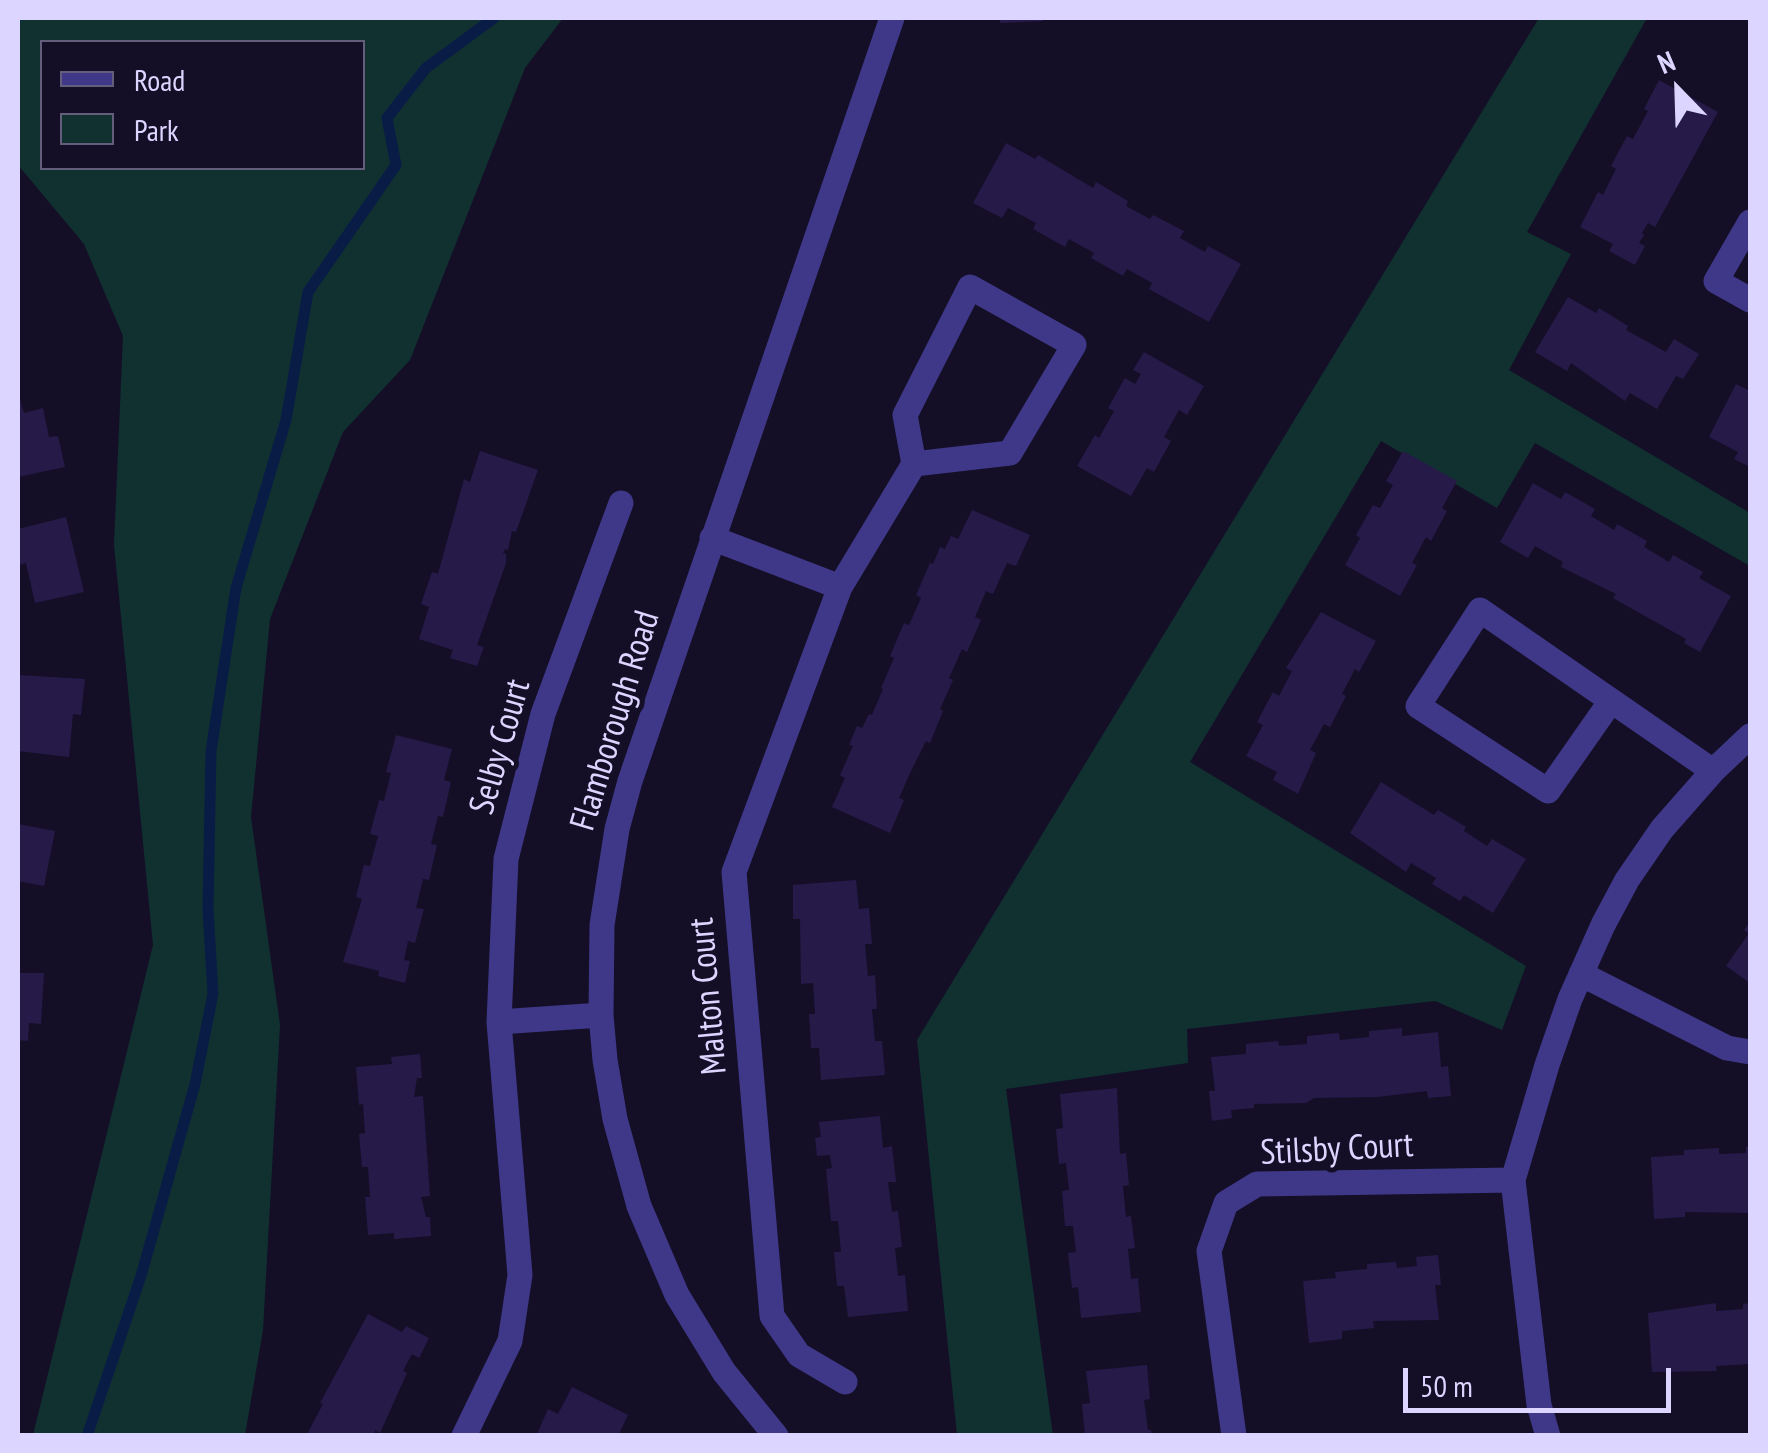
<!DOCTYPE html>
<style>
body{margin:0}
#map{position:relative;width:1768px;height:1453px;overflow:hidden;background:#140f27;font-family:"PT Sans Narrow",sans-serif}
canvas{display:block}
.frame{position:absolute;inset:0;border:20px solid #dcd5ff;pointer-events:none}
.legend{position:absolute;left:40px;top:40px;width:325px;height:130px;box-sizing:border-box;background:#140f27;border:2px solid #645e7d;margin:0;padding:12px 18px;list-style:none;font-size:30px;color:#dcd5ff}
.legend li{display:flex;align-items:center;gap:20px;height:50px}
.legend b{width:50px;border:2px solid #645e7d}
.north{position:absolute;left:1628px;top:40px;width:100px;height:100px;-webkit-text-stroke:8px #140f27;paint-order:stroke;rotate:337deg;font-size:28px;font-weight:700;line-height:40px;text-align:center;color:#dcd5ff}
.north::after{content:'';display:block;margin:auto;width:35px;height:45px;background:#dcd5ff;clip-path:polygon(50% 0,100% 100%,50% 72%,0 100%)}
.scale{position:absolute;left:1403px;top:1368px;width:268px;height:45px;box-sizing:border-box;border:5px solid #dcd5ff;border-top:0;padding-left:12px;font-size:30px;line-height:35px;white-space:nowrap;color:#dcd5ff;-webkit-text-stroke:8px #140f27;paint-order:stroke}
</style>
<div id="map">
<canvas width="1768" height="1453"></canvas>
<div class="frame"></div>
<ul class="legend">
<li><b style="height:12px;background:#3f3888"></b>Road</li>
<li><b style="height:28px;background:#113131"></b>Park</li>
</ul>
<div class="north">N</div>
<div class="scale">50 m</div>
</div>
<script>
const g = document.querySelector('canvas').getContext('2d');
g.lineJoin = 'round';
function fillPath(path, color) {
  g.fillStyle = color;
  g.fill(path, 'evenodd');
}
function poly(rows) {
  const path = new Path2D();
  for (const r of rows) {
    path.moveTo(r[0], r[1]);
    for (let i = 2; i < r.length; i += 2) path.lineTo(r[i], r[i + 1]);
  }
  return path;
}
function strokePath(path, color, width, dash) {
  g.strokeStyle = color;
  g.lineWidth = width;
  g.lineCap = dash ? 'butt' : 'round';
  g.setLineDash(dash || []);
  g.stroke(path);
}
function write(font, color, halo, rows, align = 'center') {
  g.font = font + ' "PT Sans Narrow",sans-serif';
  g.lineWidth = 10;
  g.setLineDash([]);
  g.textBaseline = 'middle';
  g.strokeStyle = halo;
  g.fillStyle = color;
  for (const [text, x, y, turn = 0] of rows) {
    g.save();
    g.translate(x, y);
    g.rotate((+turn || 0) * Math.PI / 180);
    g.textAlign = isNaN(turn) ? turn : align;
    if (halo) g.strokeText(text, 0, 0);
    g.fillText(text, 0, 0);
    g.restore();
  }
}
fillPath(poly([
 [18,18,563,18,525,68,410,360,343,432,270,619,251,817,280,1025,263,1330,245,1435,33,1435,153,945,114,545,123,336,84,244,18,165],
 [42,42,362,42,362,168,42,168],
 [1539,18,1647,18,1527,232,1571,254,1509,370,1750,513,1750,566,1535,443,1497,508,1381,441,1190,762,1526,966,1502,1030,1435,1001,1187,1029,1188,1063,1006,1089,1053,1436,957,1435,917,1040]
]), '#113131');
strokePath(poly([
 [87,1436,141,1276,195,1084,213,994,208,909,211,751,236,588,286,420,308,292,396,165,387,118,426,68,494,18]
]), '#091c46', 11);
fillPath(poly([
 [1000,18,1043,18,1043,21,1000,23],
 [1659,80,1718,112,1655,227,1648,223,1642,233,1644,235,1639,243,1645,246,1635,265,1609,251,1613,244,1580,227,1598,192,1603,195,1616,169,1611,166,1627,136,1633,139,1648,111,1644,109],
 [1006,143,1035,159,1038,155,1093,188,1096,182,1128,201,1126,206,1150,219,1153,215,1184,231,1180,238,1205,252,1208,246,1241,264,1209,322,1149,289,1152,283,1127,269,1123,276,1091,258,1094,253,1069,239,1065,247,1033,229,1036,223,1008,208,1002,218,973,203],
 [1568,297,1596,313,1599,308,1628,326,1626,330,1666,352,1674,339,1699,354,1683,379,1676,376,1657,409,1630,393,1625,401,1571,363,1567,371,1535,352],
 [1144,352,1204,386,1187,415,1179,410,1164,437,1171,441,1154,472,1147,468,1131,496,1077,466,1095,435,1099,438,1114,411,1108,408,1125,378,1135,384,1141,374,1133,370],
 [1736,384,1750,391,1750,467,1734,459,1738,452,1709,437],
 [18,393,24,413,43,408,49,437,58,436,65,467,18,477],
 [480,451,538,470,516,532,512,531,508,550,505,549,503,553,506,554,506,563,477,645,484,647,477,666,450,658,453,650,419,639,429,607,421,604,432,572,438,574,464,479,470,482],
 [1403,451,1457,481,1442,508,1447,511,1431,541,1426,537,1412,563,1417,565,1400,596,1345,565,1360,538,1356,535,1373,505,1380,508,1393,485,1386,481],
 [1533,483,1561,499,1565,492,1595,509,1591,516,1614,530,1617,524,1647,541,1644,547,1669,562,1673,555,1703,572,1699,578,1731,596,1700,652,1684,643,1686,639,1613,598,1616,594,1561,567,1563,562,1535,546,1528,558,1500,542],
 [972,510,1030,535,1016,566,1007,563,993,594,986,591,975,617,981,620,967,652,962,649,949,678,953,680,940,709,943,711,930,743,926,741,911,771,899,798,904,800,890,833,832,807,845,778,840,775,853,746,849,745,857,726,862,728,869,714,872,715,883,689,881,688,894,658,890,656,904,623,909,625,921,598,916,595,930,563,933,564,940,547,945,549,951,536,958,539],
 [66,517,84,592,35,603,26,563,18,565,18,529],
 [1321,612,1376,641,1359,672,1355,669,1342,694,1346,696,1330,727,1324,724,1310,750,1316,753,1298,794,1273,780,1277,772,1246,756,1263,725,1257,722,1273,692,1279,696,1292,671,1286,668],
 [18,675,85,679,81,715,73,714,69,757,18,751],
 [396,735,452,749,444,780,451,782,443,817,438,816,431,844,437,845,429,880,423,879,416,908,424,909,415,943,408,941,404,960,410,961,405,983,378,976,379,971,343,962,362,899,356,897,364,865,370,866,378,836,370,834,379,800,384,801,391,773,386,772],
 [1381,782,1434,815,1438,810,1466,827,1464,831,1487,846,1492,839,1526,859,1493,913,1464,895,1460,901,1432,884,1436,878,1411,863,1406,872,1350,833],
 [18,824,55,831,44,886,18,881],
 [856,880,859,909,869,908,872,944,865,944,868,976,875,975,877,1009,872,1009,875,1041,882,1041,885,1075,821,1080,819,1048,811,1048,809,1014,815,1014,813,983,801,984,800,919,793,919,793,885],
 [1750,922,1750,983,1726,966,1749,933,1744,930],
 [18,973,44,973,41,1024,29,1023,28,1041,18,1040],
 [1402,1028,1402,1036,1438,1032,1441,1067,1448,1066,1451,1096,1428,1098,1427,1091,1377,1097,1314,1098,1306,1103,1254,1104,1254,1108,1231,1110,1232,1118,1212,1121,1209,1091,1215,1091,1211,1057,1246,1054,1246,1044,1278,1041,1279,1046,1307,1044,1307,1036,1339,1033,1340,1040,1369,1037,1369,1031],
 [420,1054,422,1078,417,1078,414,1097,423,1096,430,1196,421,1197,426,1217,430,1217,431,1236,394,1239,394,1233,368,1235,365,1197,370,1197,368,1167,362,1167,359,1134,365,1133,363,1104,359,1105,356,1067,392,1064,391,1057],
 [1117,1088,1120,1154,1126,1153,1129,1185,1123,1186,1126,1217,1131,1216,1135,1248,1128,1249,1131,1279,1138,1278,1141,1312,1081,1318,1078,1287,1072,1288,1068,1253,1076,1252,1073,1226,1065,1226,1062,1191,1069,1190,1066,1163,1059,1164,1056,1129,1063,1128,1060,1094],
 [880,1116,883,1148,892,1146,896,1182,888,1182,892,1212,898,1211,902,1247,895,1248,898,1276,905,1275,908,1311,848,1317,844,1286,837,1286,834,1252,841,1252,838,1221,831,1221,826,1169,832,1168,830,1155,817,1156,815,1138,821,1137,819,1122],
 [1746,1147,1750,1147,1750,1213,1685,1212,1685,1217,1654,1219,1651,1157,1684,1155,1684,1150,1719,1148,1719,1154,1746,1153],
 [1438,1255,1441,1285,1435,1285,1439,1320,1373,1321,1374,1328,1342,1331,1342,1339,1309,1343,1303,1281,1336,1278,1335,1272,1367,1269,1367,1264,1396,1262,1397,1268,1417,1266,1416,1257],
 [1716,1303,1716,1311,1743,1309,1743,1304,1750,1303,1750,1364,1716,1366,1717,1371,1652,1372,1648,1313],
 [368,1314,402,1332,406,1326,429,1338,419,1358,412,1354,403,1371,407,1373,380,1433,375,1430,374,1436,306,1436,323,1404,320,1403],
 [1147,1365,1150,1399,1144,1400,1148,1430,1151,1430,1152,1436,1085,1436,1082,1404,1090,1403,1086,1371],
 [572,1387,628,1415,618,1436,536,1436,548,1409,558,1414]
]), '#261a49');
strokePath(poly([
 [1750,222,1716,281,1750,300],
 [712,538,840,587,914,464,1010,453,1074,345,970,287,905,415,914,464],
 [840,587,734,872,772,1316,799,1355,845,1382],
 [1611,701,1548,791,1418,706,1480,610,1713,771],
 [1581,974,1727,1048,1750,1052],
 [601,1015,499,1022,506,859,543,714,621,503],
 [464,1436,510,1341,520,1275,499,1022],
 [776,1436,724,1372,677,1295,639,1206,615,1119,605,1060,601,1015,602,925,617,829,630,781,892,18],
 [1234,1436,1209,1251,1226,1203,1257,1184,1513,1180],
 [1548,1436,1539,1405,1513,1180,1547,1065,1570,999,1603,925,1627,880,1662,829,1713,771,1750,736]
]), '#3f3888', 25);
write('35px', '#dcd5ff', '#140f27', [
 ["Flamborough Road",616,721,-73],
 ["Selby Court",501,747,-74],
 ["Malton Court",709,996,-95],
 ["Stilsby Court",1337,1150,-3]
]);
</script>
